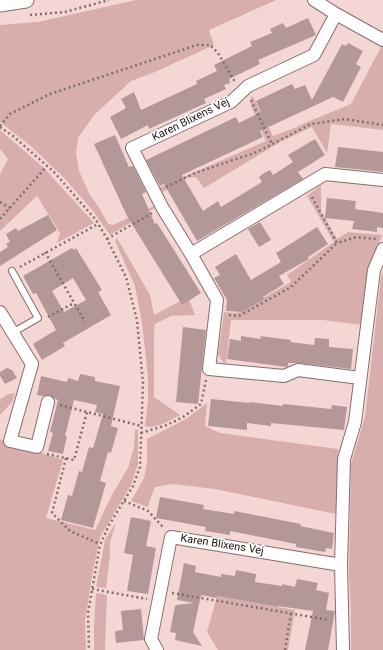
<!DOCTYPE html>
<style>
body{margin:0}
canvas{display:block;background:#f4d6d5}
</style>
<canvas width="383" height="650"></canvas>
<script>
const g = document.querySelector('canvas').getContext('2d');
g.lineJoin = 'round';
function fillPath(path, color) {
  g.fillStyle = color;
  g.fill(path, 'evenodd');
}
function poly(rows) {
  const path = new Path2D();
  for (const r of rows) {
    path.moveTo(r[0], r[1]);
    for (let i = 2; i < r.length; i += 2) path.lineTo(r[i], r[i + 1]);
  }
  return path;
}
function strokePath(path, color, width, dash) {
  g.strokeStyle = color;
  g.lineWidth = width;
  g.lineCap = dash ? 'butt' : 'round';
  g.setLineDash(dash || []);
  g.stroke(path);
}
function write(font, color, halo, rows, align = 'center') {
  g.font = font + ' Roboto,sans-serif';
  g.lineWidth = 3.5;
  g.setLineDash([]);
  g.textBaseline = 'middle';
  g.strokeStyle = halo;
  g.fillStyle = color;
  for (const [text, x, y, turn = 0] of rows) {
    g.save();
    g.translate(x, y);
    g.rotate((+turn || 0) * Math.PI / 180);
    g.textAlign = isNaN(turn) ? turn : align;
    if (halo) g.strokeText(text, 0, 0);
    g.fillText(text, 0, 0);
    g.restore();
  }
}
fillPath(poly([
 [136,0,276,0,209,30,214,45,155,72,131,81,94,115,78,138,76,153,79,171,89,193,100,209,108,224,113,225,154,206,155,208,110,235,93,211,65,179,32,147,0,122,0,25,38,22],
 [382,45,383,46,383,130,331,124,327,153,312,127,282,141,204,188,196,177,187,178,161,193,158,188,266,141,250,103,252,95,273,136,297,127,300,125,351,104],
 [0,130,44,168,94,223,57,243,60,233,37,196,0,231,0,174,8,159,0,149],
 [321,185,321,211,337,239,348,232,382,235,369,270,362,325,323,320,231,320,226,363,223,362,218,354,224,312,237,313,291,282,287,275,334,242,307,196],
 [117,238,150,295,154,315,188,297,195,315,171,316,155,324,154,334,154,397,180,415,163,424,151,427,145,426,148,400,148,378,142,323,135,286,115,241],
 [383,271,383,650,351,650,351,611,349,573,351,464,365,417,381,277],
 [15,393,12,402,0,415,0,399,9,394],
 [207,403,205,426,220,433,338,449,339,485,336,514,215,489,173,484,155,487,152,494,148,507,131,501,144,478,147,463,147,439,186,419],
 [135,429,138,430,138,464,131,485,100,537,93,571,85,621,86,650,0,650,0,439,63,460,46,518,95,530,113,493,128,468,134,447],
 [116,522,110,542,110,556,106,588,96,587,105,540],
 [96,593,107,595,105,650,94,650,94,625],
 [217,596,295,610,288,650,218,650,207,632]
]), '#d8aead');
fillPath(poly([
 [308,18,316,35,258,60,260,64,229,79,230,83,224,85,226,89,204,99,206,103,149,129,148,125,121,139,110,117,126,108,121,99,134,92,141,110,197,84,196,81,217,71,214,65,252,46,250,42,272,33,270,29,283,23,286,28],
 [348,43,363,51,356,64,361,67,343,102,333,97,260,131,263,137,182,175,203,211,218,201,221,207,262,182,259,177,264,173,270,170,273,175,293,162,288,155,315,139,325,155,298,172,303,179,197,241,164,184,160,186,146,160,236,117,239,123,261,112,256,101,292,84,295,89,305,85,312,100,342,44,346,46],
 [115,135,129,167,133,166,146,192,142,194,155,224,157,223,201,293,182,305,127,216,94,144],
 [338,147,383,152,383,172,335,167],
 [327,198,356,201,355,209,383,213,383,228,377,227,377,232,352,229,354,221,325,218],
 [48,215,57,230,0,266,0,252,8,247,6,244,10,242,6,234,16,228,18,231],
 [260,222,271,240,259,247,248,229],
 [317,227,328,244,308,257,309,259,279,276,284,284,263,297,264,299,242,312,226,311,227,300,214,278,220,275,215,267,236,254,251,280,281,262,276,253],
 [72,248,74,250,76,248,102,290,98,292,111,315,63,343,65,346,42,360,33,344,56,330,36,293,33,294,23,276],
 [73,278,86,300,64,312,52,291],
 [183,327,206,330,198,404,176,402],
 [241,336,261,339,260,336,291,340,290,342,314,345,315,338,329,339,329,347,353,349,351,369,299,363,288,363,288,366,286,367,227,359,230,339,241,341],
 [7,368,12,370,17,378,5,384,0,376,0,372],
 [80,374,95,377,95,381,120,386,111,426,118,428,111,453,108,452,100,481,106,483,93,528,61,520,68,495,72,496,79,471,82,472,89,447,93,448,103,414,95,412,97,405,74,400,65,436,67,436,63,454,48,451,53,433,50,432,58,400,55,399,49,395,43,396,37,395,41,376,67,382,68,378,78,381],
 [211,399,249,403,249,402,283,406,283,404,331,409,332,405,347,407,344,430,271,423,271,426,247,423,247,430,208,426],
 [160,497,204,505,203,509,234,514,234,511,301,524,300,526,334,533,332,549,326,548,325,552,296,547,296,544,230,531,230,535,205,531,206,527,156,518],
 [131,517,151,521,146,546,156,548,148,594,127,591,133,555,124,553],
 [184,563,196,566,195,572,221,577,221,574,235,576,236,570,256,574,255,582,282,586,282,584,295,587,297,579,318,583,316,590,329,593,326,610,335,611,328,650,305,650,313,611,278,606,278,607,217,596,217,598,201,595,193,632,202,646,175,640,176,633,170,632,175,606,176,605,194,603,177,600],
 [141,609,144,640,116,643,115,631,123,630,121,611]
]), '#b49897');
const service = poly([
 [12,333,38,318,12,271]
]);
const minor = poly([
 [314,0,336,14,383,40],
 [336,14,314,55,248,86,231,102,132,148,162,207,191,254,217,300,209,369,284,376,298,370,360,378],
 [191,254,325,174,383,180],
 [0,312,32,364,10,441,37,447,48,402],
 [157,650,151,639,171,537,341,565],
 [343,650,341,565,344,459,355,422,374,270,383,249]
]);
const tertiary = poly([
 [0,4,26,0]
]);
strokePath(service, '#886d6d', 8);
strokePath(minor, '#886d6d', 14);
strokePath(tertiary, '#886d6d', 17);
strokePath(poly([
 [30,15,65,12,109,0],
 [251,100,272,144],
 [0,126,10,114,50,94,197,45,210,45,218,53,235,82],
 [0,127,13,136,54,172,96,220,107,239,126,277,137,320,143,383,140,467,133,486,109,525,100,545,88,613,89,650],
 [166,187,195,173,257,152,311,124,345,119,383,125],
 [312,197,337,243,357,237,376,239],
 [0,202,10,208],
 [0,219,47,166],
 [107,239,152,213],
 [45,252,85,322],
 [20,267,98,224],
 [229,315,239,316,291,287,337,243],
 [48,317,74,303],
 [60,405,141,426],
 [141,433,167,425,183,417,201,404,206,380],
 [47,454,74,460,87,412],
 [66,458,52,513,70,531,100,544],
 [124,501,148,511,163,527],
 [92,589,147,599],
 [172,593,329,620],
 [285,650,291,613]
]), '#816e6d', 2.5, [2, 3]);
strokePath(service, '#fff', 6);
strokePath(minor, '#fff', 12);
strokePath(tertiary, '#fff', 15);
write('11px', '#1e1413', '#fff', [
 ["Karen Blixens Vej",191,120,-26],
 ["Karen Blixens Vej",222,545,9]
]);
</script>
